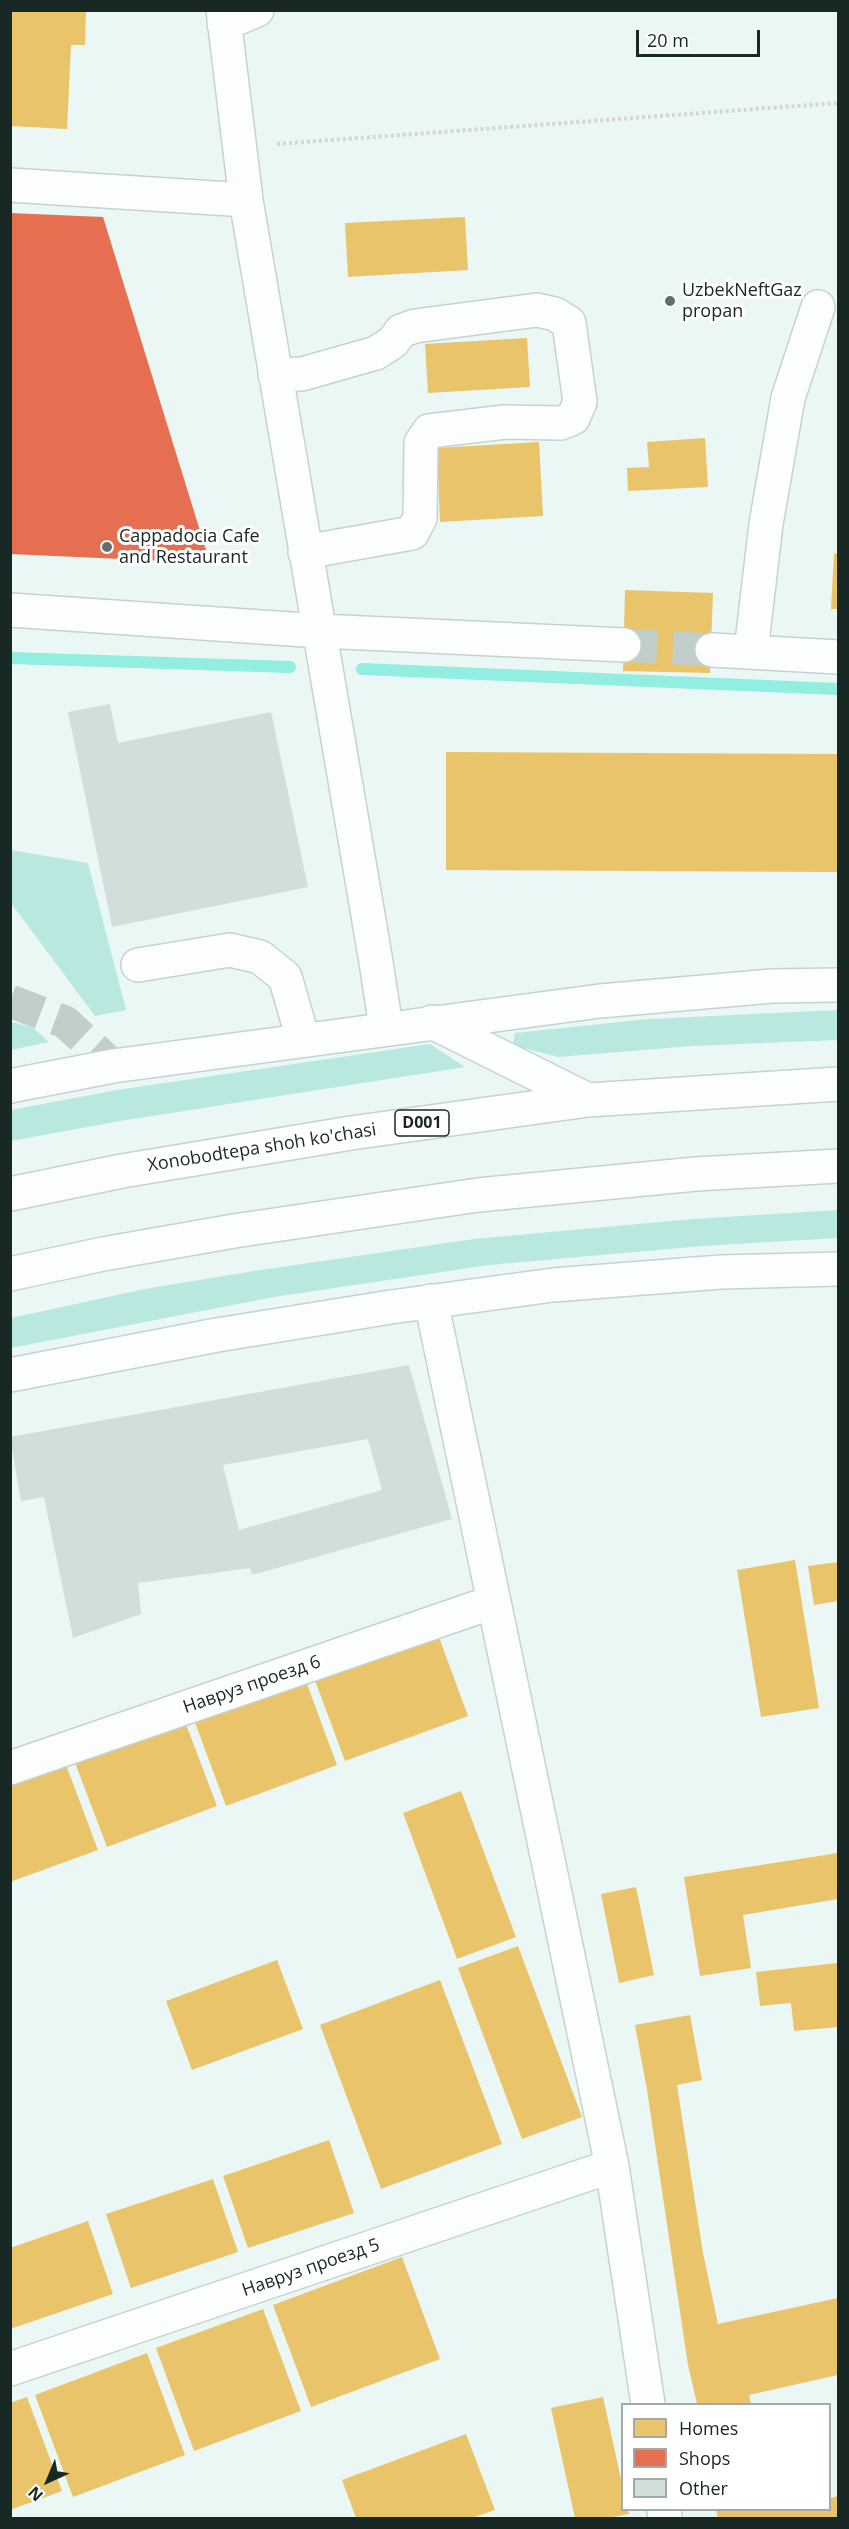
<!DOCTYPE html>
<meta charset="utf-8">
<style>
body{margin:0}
#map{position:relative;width:849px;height:2529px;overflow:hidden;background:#ebf7f4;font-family:"Open Sans",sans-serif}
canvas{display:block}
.frame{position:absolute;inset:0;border:12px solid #182825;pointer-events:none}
.legend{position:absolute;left:621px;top:2403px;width:210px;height:108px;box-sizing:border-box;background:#fff;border:2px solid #a3a9a8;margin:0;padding:8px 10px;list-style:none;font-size:18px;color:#182825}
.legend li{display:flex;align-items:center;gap:12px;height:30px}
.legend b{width:30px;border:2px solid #a3a9a8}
.north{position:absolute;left:18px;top:2451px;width:60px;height:60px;-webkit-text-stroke:4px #fff;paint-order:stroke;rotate:224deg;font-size:16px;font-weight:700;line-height:24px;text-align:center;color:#182825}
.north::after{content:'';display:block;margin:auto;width:21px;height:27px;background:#182825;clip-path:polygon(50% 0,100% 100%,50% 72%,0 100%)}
.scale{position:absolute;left:636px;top:30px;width:124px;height:27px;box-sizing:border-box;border:3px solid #182825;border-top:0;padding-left:8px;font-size:18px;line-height:21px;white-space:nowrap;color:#182825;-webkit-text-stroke:4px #fff;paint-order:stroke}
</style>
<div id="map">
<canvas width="849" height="2529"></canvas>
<div class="frame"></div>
<ul class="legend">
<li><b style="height:16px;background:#e9c46a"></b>Homes</li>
<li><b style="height:16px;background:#e76f51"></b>Shops</li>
<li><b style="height:16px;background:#d1dedb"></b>Other</li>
</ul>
<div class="north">N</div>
<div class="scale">20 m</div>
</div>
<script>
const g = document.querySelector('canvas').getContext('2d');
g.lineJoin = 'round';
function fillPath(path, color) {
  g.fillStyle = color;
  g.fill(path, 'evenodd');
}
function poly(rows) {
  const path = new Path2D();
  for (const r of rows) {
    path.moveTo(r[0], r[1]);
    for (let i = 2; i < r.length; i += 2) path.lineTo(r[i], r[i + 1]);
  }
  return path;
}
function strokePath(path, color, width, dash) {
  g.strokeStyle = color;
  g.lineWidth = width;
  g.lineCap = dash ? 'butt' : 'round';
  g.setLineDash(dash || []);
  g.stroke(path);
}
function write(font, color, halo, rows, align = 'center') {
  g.font = font + ' "Open Sans",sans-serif';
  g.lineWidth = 6;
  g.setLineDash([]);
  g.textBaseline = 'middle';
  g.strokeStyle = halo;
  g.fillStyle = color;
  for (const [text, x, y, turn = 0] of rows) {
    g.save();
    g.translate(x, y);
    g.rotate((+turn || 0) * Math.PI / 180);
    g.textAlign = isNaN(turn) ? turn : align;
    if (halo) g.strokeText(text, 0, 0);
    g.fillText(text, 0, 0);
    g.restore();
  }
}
fillPath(poly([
 [11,850,88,863,126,1010,95,1016,11,903],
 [838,1010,838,1040,692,1046,558,1057,513,1045,515,1033,649,1019],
 [11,1022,32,1027,49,1042,11,1050],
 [430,1044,465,1067,120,1121,11,1141,11,1110,117,1090],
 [838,1210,838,1238,702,1246,489,1265,274,1297,11,1348,11,1318,145,1289,254,1271,474,1239,693,1219]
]), '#b8e8e0');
fillPath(poly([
 [10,10,86,10,85,45,71,45,67,129,10,126],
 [465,217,468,270,348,277,345,223],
 [527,338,530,387,428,393,425,344],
 [705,438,708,487,628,491,627,468,649,467,647,442],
 [539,442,543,516,440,522,437,448],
 [834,553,838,554,838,609,831,609],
 [625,590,713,593,710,673,623,671],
 [446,752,838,754,838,872,446,870],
 [795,1560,819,1708,761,1717,737,1570],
 [838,1562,838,1601,814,1605,808,1566],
 [436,1629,468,1716,345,1761,313,1675],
 [304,1676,337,1765,226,1806,193,1717],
 [184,1719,217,1806,107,1847,74,1760],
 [65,1762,98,1850,10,1882,10,1782],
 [461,1791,516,1937,457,1959,403,1813],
 [838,1853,838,1899,743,1915,751,1968,700,1976,684,1877],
 [636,1887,654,1975,619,1983,601,1894],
 [518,1946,582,2117,522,2139,458,1968],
 [277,1960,303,2029,192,2070,166,2001],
 [838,1963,838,2027,794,2031,791,2003,760,2006,756,1972],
 [440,1980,502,2144,381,2189,320,2025],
 [690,2015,702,2080,677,2085,703,2253,718,2324,838,2298,838,2375,749,2395,751,2404,697,2404,688,2365,647,2090,635,2025],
 [329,2140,354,2213,248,2248,223,2176],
 [213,2179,238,2252,131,2288,106,2214],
 [88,2221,113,2294,10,2329,10,2248],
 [402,2257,440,2359,311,2407,273,2305],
 [263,2309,301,2411,194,2451,156,2348],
 [147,2353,185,2455,73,2497,35,2395],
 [27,2397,62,2491,10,2510,10,2403],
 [603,2397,622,2484,622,2510,628,2510,629,2514,608,2518,575,2518,551,2408],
 [466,2434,495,2510,472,2518,356,2518,342,2480],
 [838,2496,838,2518,718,2518,716,2510,830,2510,830,2498]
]), '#e9c46a');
fillPath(poly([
 [10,213,103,217,210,563,10,554]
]), '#e76f51');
strokePath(poly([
 [10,658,290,667],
 [362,669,838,689]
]), '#91eee0', 12);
fillPath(poly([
 [110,704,118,743,271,712,308,887,112,927,68,712],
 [409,1365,452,1519,252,1575,250,1568,138,1583,141,1614,73,1638,44,1497,21,1501,10,1437],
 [368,1439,382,1490,239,1530,223,1465]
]), '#d1dedb');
strokePath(poly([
 [624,645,712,650],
 [10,1001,65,1022,113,1066]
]), '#c1cecb', 33, [33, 16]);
const minor = poly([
 [223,10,246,200,376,962,386,1028],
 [224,24,257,10],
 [10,185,246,200],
 [275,375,302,374,376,353,393,342,401,331,415,326,537,310,555,314,569,323,580,402,573,418,561,423,505,422,429,431,421,443,420,518,412,533,305,552],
 [10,610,320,631,624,645],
 [712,650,838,657],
 [751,651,766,524,788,398,818,307],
 [138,965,230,950,260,957,285,977,303,1039],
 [431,1301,612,2166,648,2404],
 [10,1768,493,1602],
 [10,2369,612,2166],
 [664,2510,665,2518]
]);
const highway = poly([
 [432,1022,588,1100],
 [10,1086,113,1066,600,1001,772,986,838,985],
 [10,1194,122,1171,351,1133,588,1100,838,1084],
 [10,1274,103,1254,234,1231,478,1195,696,1174,838,1166],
 [10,1375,217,1335,391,1307,553,1285,721,1272,838,1269]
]);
strokePath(minor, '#c5d3d0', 36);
strokePath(highway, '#c5d3d0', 36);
strokePath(poly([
 [277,144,838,103]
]), '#d2d6d5', 4, [3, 3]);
strokePath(minor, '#fcfefd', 33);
strokePath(highway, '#fcfefd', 33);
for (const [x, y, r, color] of [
 [670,301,6,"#62706d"],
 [107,547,6,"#62706d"]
]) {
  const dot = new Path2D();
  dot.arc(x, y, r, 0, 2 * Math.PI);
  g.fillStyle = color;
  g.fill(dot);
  strokePath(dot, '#fff', 2);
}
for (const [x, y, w] of [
 [422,1123,54]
]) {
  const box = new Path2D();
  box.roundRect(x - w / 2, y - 13, w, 26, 4.5);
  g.fillStyle = '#fff';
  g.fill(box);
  strokePath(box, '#182825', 1.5);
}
write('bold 16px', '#182825', null, [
 ["D001",422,1123]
]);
write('18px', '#182825', '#fff', [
 ["UzbekNeftGaz",682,291],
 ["propan",682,312],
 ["Cappadocia Cafe",119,537],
 ["and Restaurant",119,558]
], 'left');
write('18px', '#182825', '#fff', [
 ["Xonobodtepa shoh ko'chasi",262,1148,-9],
 ["Навруз проезд 6",252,1685,-19],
 ["Навруз проезд 5",311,2268,-19]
]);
</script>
